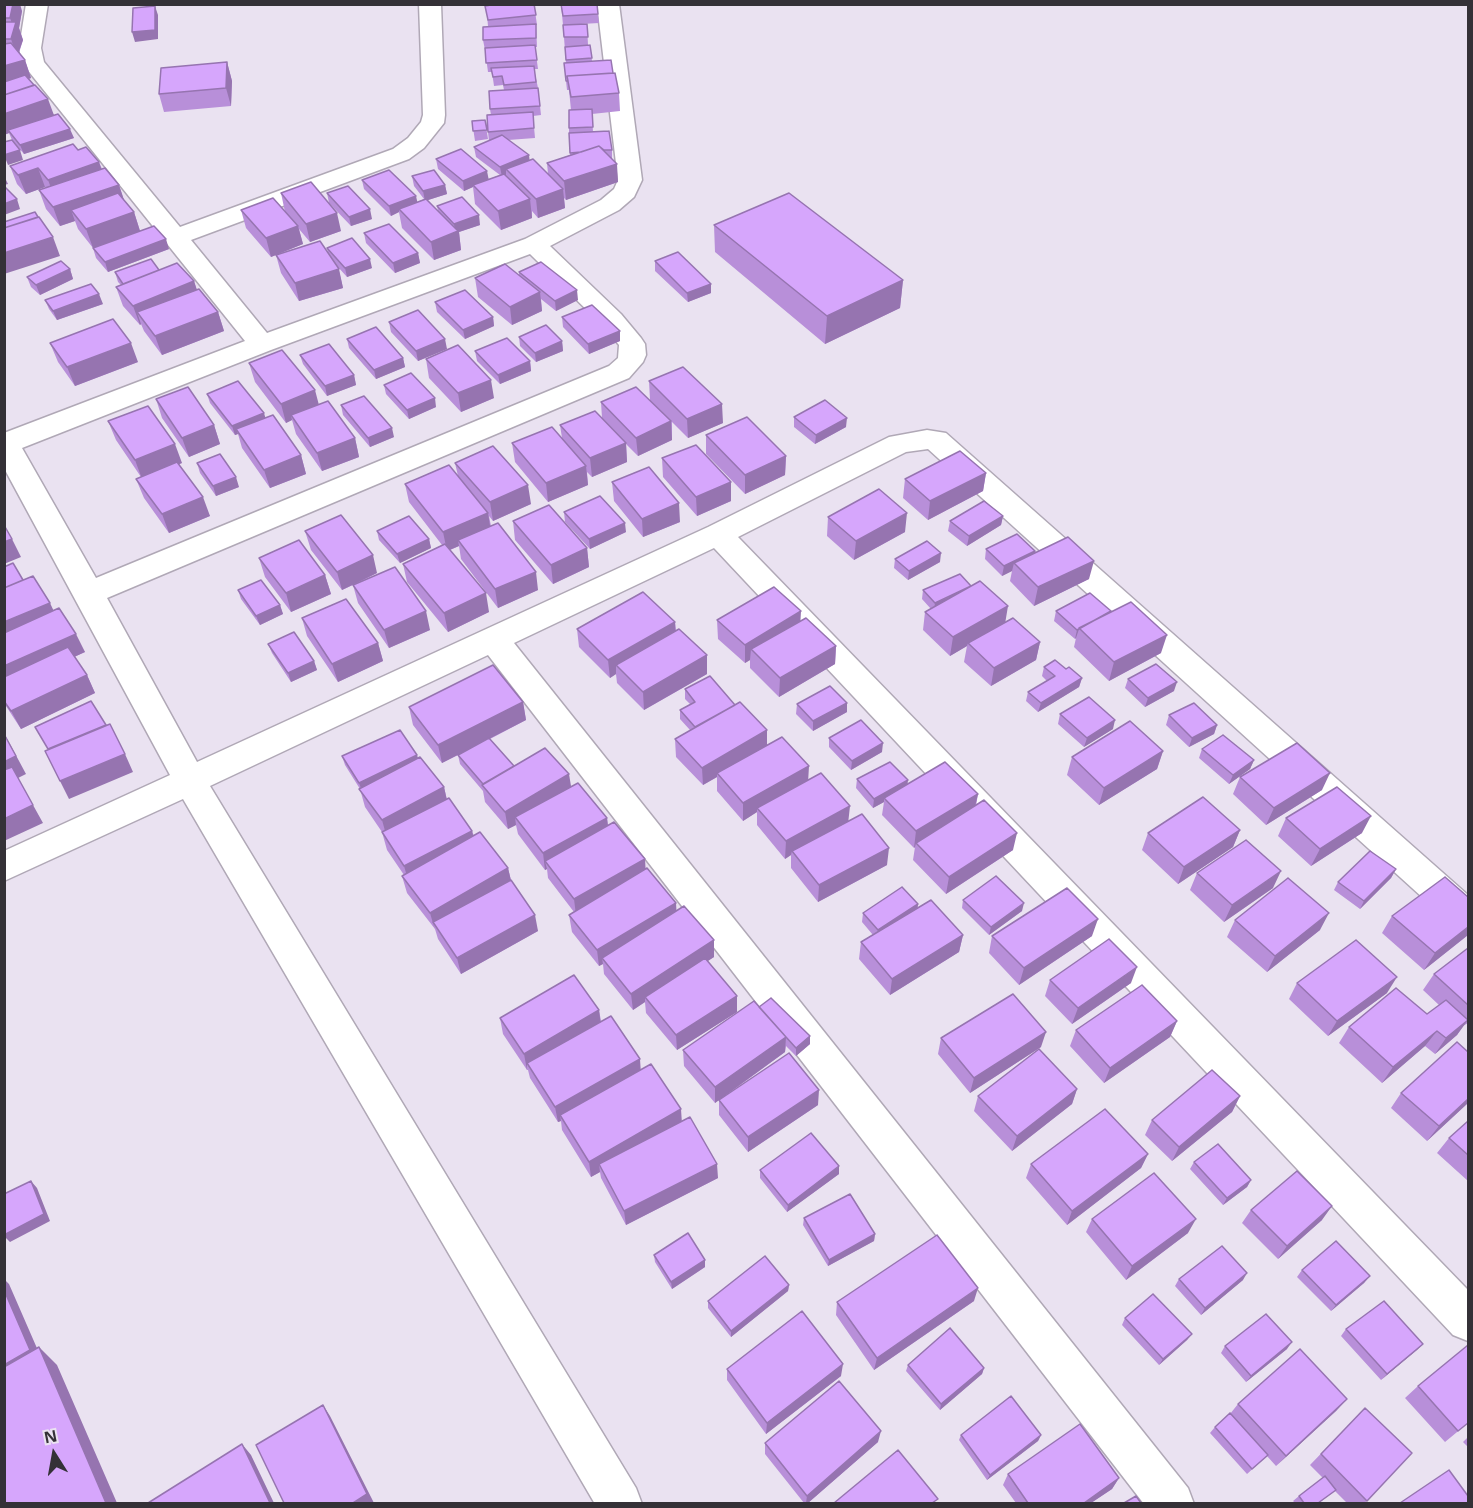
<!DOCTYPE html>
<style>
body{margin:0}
#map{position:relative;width:1473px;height:1508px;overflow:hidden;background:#eae2f1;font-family:"Noto Sans",sans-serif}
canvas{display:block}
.frame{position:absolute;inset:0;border:6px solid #343137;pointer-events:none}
.north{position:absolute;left:24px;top:1424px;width:60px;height:60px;-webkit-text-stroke:4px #eae2f1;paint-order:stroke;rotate:349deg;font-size:16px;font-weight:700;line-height:24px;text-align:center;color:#343137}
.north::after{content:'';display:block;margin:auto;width:21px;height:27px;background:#343137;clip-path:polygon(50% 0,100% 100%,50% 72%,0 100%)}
</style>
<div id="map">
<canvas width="1473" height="1508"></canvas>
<div class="frame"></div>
<div class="north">N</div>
</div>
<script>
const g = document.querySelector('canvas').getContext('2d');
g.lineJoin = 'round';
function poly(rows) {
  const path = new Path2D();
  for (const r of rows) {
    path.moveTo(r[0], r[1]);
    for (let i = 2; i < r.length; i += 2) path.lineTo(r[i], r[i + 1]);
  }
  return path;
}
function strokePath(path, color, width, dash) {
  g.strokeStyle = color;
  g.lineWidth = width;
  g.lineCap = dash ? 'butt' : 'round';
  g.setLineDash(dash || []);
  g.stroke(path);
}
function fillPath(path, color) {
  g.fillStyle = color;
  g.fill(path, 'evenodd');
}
const street = poly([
 [26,4,48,4,41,48,44,62,180,227,393,149,408,138,421,122,423,115,419,4,441,4,445,115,444,123,424,148,409,159,191,240,267,333,525,239,601,200,614,189,618,180,597,4,619,4,642,180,634,197,619,210,550,246,621,314,641,338,645,344,646,355,643,362,629,378,107,598,197,762,708,527,889,437,927,430,946,433,1468,895,1468,931,1455,927,928,449,906,452,738,537,1468,1290,1468,1341,1453,1335,714,548,514,643,1188,1488,1194,1504,1144,1504,488,655,210,786,636,1488,642,1504,595,1504,183,799,4,881,4,851,170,775,4,468,4,433,245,341,22,63,19,48,26,4],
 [530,254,603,326,619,345,618,358,609,366,96,578,22,448,271,350,530,254]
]);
strokePath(street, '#b0a8b6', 3);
fillPath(street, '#fff');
fillPath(poly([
 [4,4,22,11,19,28,23,40,19,53,25,60,31,78,29,79,54,115,74,138,24,154,12,140,9,133,4,135],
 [486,4,534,4,537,25,536,25,537,47,535,47,538,69,534,69,538,88,541,115,533,116,535,138,508,140,529,155,529,161,548,174,547,163,570,155,569,133,569,110,571,110,569,90,567,90,564,63,566,63,563,25,587,24,588,45,590,45,592,61,613,73,619,93,620,111,592,114,593,132,612,150,612,159,618,182,566,200,564,198,565,208,538,218,532,211,532,218,501,230,475,204,473,187,464,191,438,169,436,159,489,179,500,175,476,157,474,147,489,141,488,132,491,115,490,109,504,90,503,85,494,86,492,72,488,72,485,50,483,40,488,26],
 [561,4,597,4,599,23,563,25],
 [227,62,232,81,231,106,164,112,159,94],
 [485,120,488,139,475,141,472,121],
 [78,150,99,162,102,169,119,185,124,200,134,212,140,231,93,248,78,229,75,221,60,226,46,209,39,190,46,188,45,187,26,194,17,184,10,166],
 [412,176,445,185,447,194,428,200,438,211,437,206,480,225,459,232,461,250,434,260,402,228,399,212,391,216,364,189,362,180,417,202,424,199,414,186],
 [281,193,341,231,310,242,299,229,303,244,271,257,246,228,241,210,285,212],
 [327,193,372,219,351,226,329,203],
 [714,225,903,280,900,308,825,344,715,252],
 [364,233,418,253,420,263,395,273,366,243],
 [93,248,169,249,108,272,96,258],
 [327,248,372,268,347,277,338,267,343,288,299,301,281,273,276,255,328,253],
 [655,261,711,284,711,293,688,302,655,271],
 [70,269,73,279,40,295,31,287,27,277],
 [159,270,194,281,197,290,218,312,224,331,162,355,144,331,141,324,140,325,123,306,116,287,121,285,118,282,115,272],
 [519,272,578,300,556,311,541,299,542,311,512,325,478,297,475,278,519,275],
 [45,300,103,304,57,320,49,309],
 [435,302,493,317,494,326,465,339,437,312],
 [562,317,620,341,589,354,563,327],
 [389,322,447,349,418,361,391,332],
 [519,337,562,341,563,351,536,362,520,346],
 [347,339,403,358,405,367,376,379,349,348],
 [50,343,138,362,75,386,58,362],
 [475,351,530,361,531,371,500,384,477,361],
 [300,355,354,375,356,385,327,396,303,364],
 [426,359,494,398,461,412,429,378],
 [249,363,318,405,355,438,359,457,322,471,296,434,292,420,286,423,255,382],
 [649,381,723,423,688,438,672,422,672,440,638,456,626,444,627,462,592,477,587,472,588,485,548,502,515,462,512,443,562,438,560,425,602,418,601,402,650,400],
 [384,385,436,407,409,419,386,394],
 [207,394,265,418,301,455,306,474,270,488,242,448,238,434,235,435,210,403],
 [156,399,214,425,220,444,189,457,162,418],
 [341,405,394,437,370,447,343,415],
 [794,417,846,427,815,444,794,427],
 [108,421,182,463,179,464,210,516,169,533,144,498,136,479,141,477,116,440],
 [706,435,786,456,785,475,745,494,706,454],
 [662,458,731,501,697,516,663,477],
 [197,463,239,487,216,496,200,473],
 [455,463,531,504,493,521,489,516,491,526,538,590,498,608,461,559,459,546,450,550,489,612,448,632,407,582,403,564,442,545,409,502,405,484,458,476],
 [986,473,983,491,928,520,903,498,905,479],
 [612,482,680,522,643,537,614,501],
 [564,512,626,532,590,549,565,522],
 [1003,516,1001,525,967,546,948,531,950,521],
 [828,517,905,532,854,560,827,536],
 [513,521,587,548,589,567,553,584,515,540],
 [305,531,377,573,362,581,430,630,389,648,358,603,353,585,342,590,311,550],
 [377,531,429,539,431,548,400,563,379,540],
 [986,549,1035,551,1034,553,1089,579,1034,606,1010,581,1012,571,1002,576,985,559],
 [259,558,325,575,331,594,291,612,265,577],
 [895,559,940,562,908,580,894,568],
 [4,567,23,580,54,611,85,652,74,657,87,675,95,693,21,729,4,703],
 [238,590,280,605,283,614,260,625,241,599],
 [923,590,1005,622,1040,642,1036,660,991,686,964,662,967,646,950,656,923,630,925,612,931,609,922,599],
 [1056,611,1111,611,1161,653,1109,681,1074,647,1076,638,1075,639,1054,621],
 [302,618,378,643,383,661,338,682,307,636],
 [717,620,836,646,835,664,779,697,750,668,750,660,745,663,718,639],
 [675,622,676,631,707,655,707,674,644,710,617,683,616,674,610,678,579,647,577,629],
 [268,644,314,661,317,670,291,682,272,653],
 [1044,667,1066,669,1082,678,1079,687,1038,712,1026,701,1028,692,1047,681,1042,676],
 [1128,679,1174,691,1145,707,1125,688],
 [685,689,735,705,767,730,767,746,808,780,849,821,887,865,818,902,791,868,791,855,785,859,757,825,757,812,743,821,717,791,717,777,703,785,676,757,675,739,690,730,680,719,680,710,690,704,685,699],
 [523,702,526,720,490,739,514,766,571,787,607,818,608,826,645,859,645,869,676,903,676,911,714,940,714,957,707,961,737,1012,677,1050,646,1013,645,1002,633,1010,604,974,603,964,599,966,572,932,569,915,574,912,548,878,547,869,545,870,518,834,516,825,508,829,485,802,483,791,460,764,458,755,468,750,442,763,413,725,409,707],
 [847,703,847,712,813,731,796,714,797,704],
 [1060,714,1113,729,1084,747,1058,724],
 [1169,715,1217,725,1214,734,1189,747,1166,725],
 [829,738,882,752,851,770,829,747],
 [1202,749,1254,760,1250,769,1229,784,1199,758],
 [1163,751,1157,769,1099,805,1067,775,1072,757],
 [342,756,418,758,444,787,447,800,472,831,474,836,508,868,511,880,538,931,461,974,438,939,435,929,407,893,402,876,404,875,387,850,382,832,365,807,360,789,345,765],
 [1240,777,1322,790,1266,825,1233,794],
 [857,779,907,784,978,794,976,806,1013,850,946,894,913,860,915,847,914,848,882,815,884,802,873,808,856,788],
 [1286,818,1362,833,1311,866,1278,836],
 [1240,830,1233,847,1178,884,1142,850,1148,833],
 [1396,869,1391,878,1360,909,1334,890,1338,882],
 [1197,873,1273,888,1224,922,1190,890],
 [1468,897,1468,935,1424,970,1382,933,1392,916],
 [963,900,1022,911,989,935,962,908],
 [918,904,917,909,963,935,959,952,890,995,859,959,861,942,873,935,862,922,863,913],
 [1235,920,1320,930,1267,972,1227,937],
 [992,936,1092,936,1019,985,989,953],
 [1468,948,1468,1023,1463,1026,1457,1035,1435,1054,1425,1046,1382,1083,1339,1043,1349,1027,1427,1014,1439,1005,1423,990,1434,974],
 [1050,980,1131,983,1072,1024,1045,996],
 [1297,983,1387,993,1328,1036,1289,999],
 [759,1007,810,1036,810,1044,796,1056,786,1046,785,1052,724,1097,818,1105,748,1152,719,1115,719,1100,715,1103,684,1066,683,1050],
 [599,1010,601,1021,682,1122,718,1178,626,1225,601,1178,600,1172,591,1177,562,1130,561,1121,558,1122,530,1078,528,1070,527,1070,503,1034,500,1018],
 [1177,1021,1170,1037,1104,1083,1070,1046,1076,1030],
 [941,1038,1041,1047,970,1093,938,1054],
 [1077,1089,1072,1104,1012,1151,974,1111,978,1096],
 [1401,1093,1468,1103,1427,1141,1391,1108],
 [1240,1096,1232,1112,1172,1161,1145,1135,1152,1120],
 [1468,1121,1468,1181,1437,1153,1449,1138],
 [1148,1154,1141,1168,1067,1225,1026,1178,1031,1164],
 [1194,1162,1251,1180,1247,1187,1223,1205,1190,1169],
 [760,1170,839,1174,787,1212,760,1178],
 [1251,1210,1322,1220,1278,1259,1242,1223],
 [804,1218,875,1234,874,1241,828,1266,803,1225],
 [1092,1219,1188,1233,1126,1280,1086,1232],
 [654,1255,705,1260,705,1267,672,1289,655,1262],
 [1302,1270,1370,1276,1364,1283,1331,1311,1297,1277],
 [1179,1279,1243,1280,1201,1315,1175,1286],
 [789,1285,788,1291,731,1337,708,1308,708,1301],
 [974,1301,874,1370,836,1315,837,1302],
 [1125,1318,1192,1334,1187,1340,1159,1365,1122,1325],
 [1346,1329,1423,1344,1381,1380,1341,1336],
 [1225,1346,1287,1349,1246,1382,1221,1353],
 [908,1365,984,1368,982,1374,940,1410,906,1371],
 [727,1369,841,1376,766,1434,727,1380],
 [1418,1386,1468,1423,1445,1442,1405,1398],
 [1347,1399,1336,1411,1276,1466,1267,1456,1247,1474,1210,1433,1215,1427,1230,1414,1238,1404],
 [1365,1408,1367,1501,1364,1503,1347,1503,1335,1491,1319,1503,1295,1503,1293,1501,1299,1496,1323,1478,1310,1465],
 [961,1435,1041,1435,1038,1441,987,1480,959,1440],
 [1468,1437,1468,1447,1463,1442],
 [878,1442,808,1503,804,1503,765,1454,765,1443],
 [1008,1474,1119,1478,1112,1489,1091,1503,1016,1503,1003,1485]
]), '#b88fd9');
fillPath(poly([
 [13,4,20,4,22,11,19,28,23,40,17,57,11,39,14,29,10,18],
 [155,6,158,15,158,39,135,42,132,32],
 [25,60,31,78,4,87,4,66],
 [227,62,232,81,231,106,226,88],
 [48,99,55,118,8,130,9,133,4,135,4,114],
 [70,129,74,138,24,154,20,145],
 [20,150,23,160,8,165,4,155],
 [529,155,530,164,506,169,506,175,502,177,500,167],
 [99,162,105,180,55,198,48,180],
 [617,164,618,182,566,200,564,181],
 [38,168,45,187,26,194,18,175],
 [487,171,489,181,473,185,473,187,464,191,463,181],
 [4,176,8,184,4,185],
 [119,185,125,203,71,210,75,221,60,226,53,207],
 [445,185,447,194,425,201,423,191],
 [563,189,565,208,538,218,536,199],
 [416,196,418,205,399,209,399,212,391,216,389,206],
 [17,199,20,209,4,215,4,204],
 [530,199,532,218,501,230,498,211],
 [370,209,372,219,351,226,349,217],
 [134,212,140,231,93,248,86,229],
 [337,213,341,231,310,242,306,224],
 [479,215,480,225,459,232,461,250,434,260,431,242,455,232,454,224],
 [298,226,303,244,271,257,266,238],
 [53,237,60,256,4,274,4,253],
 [166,239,169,249,108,272,105,262],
 [418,253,420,263,395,273,393,263],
 [370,259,372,268,347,277,345,268],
 [70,269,73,279,40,295,36,285],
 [339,269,343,288,299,301,295,283],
 [903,280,900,308,825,344,827,316],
 [194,281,200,300,137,312,141,324,140,325,133,306],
 [711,284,711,293,688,302,687,293],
 [577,290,578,300,556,311,555,301],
 [540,292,542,311,512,325,510,307],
 [99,294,103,304,57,320,53,311],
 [218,312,224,331,162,355,155,336],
 [493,317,494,326,465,339,463,330],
 [620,331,620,341,589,354,588,344],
 [445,339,447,349,418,361,416,351],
 [562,341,563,351,536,362,535,353],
 [131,343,138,362,75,386,67,367],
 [403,358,405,367,376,379,374,370],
 [530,361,531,371,500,384,498,375],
 [354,375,356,385,327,396,325,386],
 [491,380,494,398,461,412,458,393],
 [315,390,320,409,291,415,292,420,286,423,281,404],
 [435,398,436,407,409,419,407,410],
 [722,404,723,423,688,438,687,419],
 [264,413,267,423,236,429,238,434,235,435,232,426],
 [847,418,846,427,815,444,816,435],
 [671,421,672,440,638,456,636,438],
 [214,425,220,444,189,457,182,438],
 [392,428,394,437,370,447,368,438],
 [355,438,359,457,322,471,317,453],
 [626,443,627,462,592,477,590,458],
 [175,444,182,463,142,479,135,460],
 [301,455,306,474,270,488,264,470],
 [786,456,785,475,745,494,745,475],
 [586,466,588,485,548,502,546,483],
 [986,473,983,491,928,520,930,501],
 [236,477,239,487,216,496,213,486],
 [731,482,731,501,697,516,696,497],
 [528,485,531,504,493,521,490,502],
 [203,497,210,516,169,533,162,514],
 [679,503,680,522,643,537,642,519],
 [488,513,491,532,458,540,459,546,447,551,443,532],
 [907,513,905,532,854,560,856,541],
 [1003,516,1001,525,967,546,969,536],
 [625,523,626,532,590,549,589,539],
 [12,539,21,557,4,564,4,542],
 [429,539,431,548,400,563,397,554],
 [587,548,589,567,553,584,551,565],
 [1035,551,1033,560,1014,563,1012,571,1002,576,1004,566],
 [941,553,940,562,908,580,909,571],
 [373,555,377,573,342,590,337,572],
 [1094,561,1089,579,1034,606,1038,587],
 [536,572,538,590,498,608,495,589],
 [325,575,331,594,291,612,286,593],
 [972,587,934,612,935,603],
 [486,593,489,612,448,632,444,613],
 [50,603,59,622,4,645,4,622],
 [280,605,283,614,260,625,256,616],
 [1008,606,1005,624,968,643,967,646,950,656,953,637],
 [426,611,430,630,389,648,384,630],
 [801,611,800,629,751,649,750,660,745,663,745,645],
 [675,622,676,640,616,665,616,674,610,678,608,660],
 [1079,629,1076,638,1075,639,1077,630],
 [76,634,85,652,8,687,4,681,4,666],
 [1167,635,1161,653,1109,681,1114,662],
 [1040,642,1036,660,991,686,994,668],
 [378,643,383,661,338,682,332,664],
 [836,646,835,664,779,697,780,678],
 [707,655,707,674,644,710,643,692],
 [314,661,317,670,291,682,288,673],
 [87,675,95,693,21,729,11,711],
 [1082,678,1079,687,1038,712,1041,703],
 [1177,682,1174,691,1145,707,1148,698],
 [523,702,526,720,442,763,438,745],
 [847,703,847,712,813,731,813,721],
 [1115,720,1113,729,1084,747,1087,738],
 [1217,725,1214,734,1189,747,1192,738],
 [767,730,767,747,717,773,717,777,703,785,702,768],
 [4,733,26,774,18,778,43,823,4,841],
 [883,743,882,752,851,770,852,761],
 [1163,751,1157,769,1099,805,1104,788],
 [125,754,133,772,69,799,60,781],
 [417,755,420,764,362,791,359,783],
 [1254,760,1250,769,1229,784,1233,775],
 [809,766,808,783,757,808,757,812,743,821,743,803],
 [1330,773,1322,790,1266,825,1274,808],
 [569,774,572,792,515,817,516,825,508,829,505,812],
 [908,780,907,789,884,798,884,802,873,808,874,799],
 [444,787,448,805,387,838,382,820],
 [978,794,974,811,916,843,915,847,914,848,916,831],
 [850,806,848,824,792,851,791,855,785,859,786,841],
 [1371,816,1362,833,1311,866,1320,849],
 [607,818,609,835,545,861,547,869,545,870,543,853],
 [1240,830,1233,847,1178,884,1184,867],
 [472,831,476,848,409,883,404,866],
 [1017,833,1013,850,946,894,949,877],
 [889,848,887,865,818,902,819,885],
 [645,859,646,876,576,915,574,899],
 [508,868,512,885,433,922,435,930,430,913],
 [1396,869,1391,878,1360,909,1364,901],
 [1281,871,1273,888,1224,922,1232,905],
 [676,903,677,919,602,958,603,964,599,966,597,950],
 [1024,903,1022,911,989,935,991,927],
 [918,904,917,913,877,938,878,930],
 [1329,913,1320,930,1267,972,1275,956],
 [535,915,538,931,461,974,457,958],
 [1098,919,1092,936,1019,985,1024,968],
 [1468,927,1468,935,1424,970,1435,953],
 [963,935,959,952,890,995,892,979],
 [714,940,714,957,648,1001,645,997,645,1002,633,1010,631,994],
 [1137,967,1131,983,1072,1024,1078,1008],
 [1397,977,1387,993,1328,1036,1337,1021],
 [737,996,737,1012,677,1050,676,1035],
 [599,1010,601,1026,527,1063,527,1070,524,1054],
 [1468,1020,1457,1035,1435,1054,1446,1038],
 [1177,1021,1170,1037,1104,1083,1110,1068],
 [1437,1031,1425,1046,1382,1083,1393,1067],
 [1046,1032,1041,1047,970,1093,974,1078],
 [810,1036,810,1044,796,1056,796,1048],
 [786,1037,785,1052,715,1103,715,1087],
 [640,1059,641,1074,560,1115,561,1121,558,1122,555,1107],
 [1077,1089,1072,1104,1012,1151,1017,1136],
 [819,1090,818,1105,748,1152,748,1137],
 [1240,1096,1232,1112,1172,1161,1179,1147],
 [1468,1099,1468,1103,1427,1141,1439,1126],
 [681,1109,682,1124,599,1164,600,1172,591,1177,589,1162],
 [1148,1154,1141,1168,1067,1225,1072,1211],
 [717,1164,718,1178,626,1225,624,1211],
 [839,1166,839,1174,787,1212,788,1205],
 [1251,1180,1247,1187,1223,1205,1227,1198],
 [31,1181,37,1188,50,1221,10,1242,4,1236,4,1235],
 [1332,1206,1322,1220,1278,1259,1287,1246],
 [1196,1219,1188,1233,1126,1280,1132,1266],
 [875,1234,874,1241,828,1266,829,1260],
 [705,1260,705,1267,672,1289,671,1282],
 [1247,1273,1243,1280,1201,1315,1205,1308],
 [1370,1276,1364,1283,1331,1311,1336,1305],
 [4,1279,9,1284,43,1362,4,1385],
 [789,1285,788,1291,731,1337,731,1331],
 [978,1288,974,1301,874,1370,877,1358],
 [1192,1334,1187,1340,1159,1365,1163,1359],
 [1292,1342,1287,1349,1246,1382,1251,1376],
 [1423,1344,1417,1350,1381,1380,1387,1374],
 [39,1347,57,1365,117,1503,106,1503],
 [843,1364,841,1376,766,1434,767,1423],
 [984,1368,982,1374,940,1410,941,1404],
 [1347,1399,1336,1411,1276,1466,1286,1456],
 [323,1405,330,1416,374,1503,353,1503],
 [881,1431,878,1442,808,1503,806,1503,807,1496],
 [1041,1435,1038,1441,987,1480,990,1475],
 [242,1444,251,1455,274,1503,270,1503],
 [1119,1478,1112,1489,1091,1503,1084,1503]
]), '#9674b0');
const building = poly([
 [4,4,13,4,10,18,4,18,4,4],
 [497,4,534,4,536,15,488,20,485,6,497,4],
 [561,4,597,4,598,14,563,16,561,4],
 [155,6,155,30,132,32,133,8,155,6],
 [4,22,16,22,11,39,4,39,4,22],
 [536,24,536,38,483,40,483,27,536,24],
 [587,24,588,37,564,37,563,25,587,24],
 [11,43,25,60,4,66,4,44,11,43],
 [535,45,537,60,486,63,485,48,535,45],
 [590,45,592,58,566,60,565,47,590,45],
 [611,60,613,73,567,76,568,81,566,81,564,63,611,60],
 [227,62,226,88,159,94,161,68,227,62],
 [534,66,536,82,504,85,502,76,493,77,491,68,534,66],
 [615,73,619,93,571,97,567,76,615,73],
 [25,75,34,85,4,95,4,82,25,75],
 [35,85,48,99,4,114,4,95,35,85],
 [538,88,540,106,490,109,489,91,538,88],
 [592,109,593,127,569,128,569,110,592,109],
 [533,112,534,128,488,132,487,115,533,112],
 [58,114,70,129,20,145,8,130,58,114],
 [485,120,487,130,473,131,472,121,485,120],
 [609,131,612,150,604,150,599,146,581,152,570,153,569,133,609,131],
 [502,135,529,155,500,167,474,147,502,135],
 [12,140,20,150,4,155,4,142,12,140],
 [73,144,78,150,86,147,99,162,48,180,38,168,18,175,10,166,73,144],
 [599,146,617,164,564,181,547,163,599,146],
 [461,149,487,171,463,181,436,159,461,149],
 [533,159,563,189,536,199,506,169,533,159],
 [105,168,119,185,53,207,39,190,105,168],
 [389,170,416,196,389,206,362,180,389,170],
 [434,170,445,185,423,191,412,176,434,170],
 [504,174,530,199,498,211,473,185,504,174],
 [311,182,337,213,306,224,281,193,311,182],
 [4,186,17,199,4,204,4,186],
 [348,186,370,209,349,217,327,193,348,186],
 [118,193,134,212,86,229,71,210,118,193],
 [789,193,903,280,827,316,714,225,789,193],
 [462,197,479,215,454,224,437,206,462,197],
 [273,198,298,226,266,238,241,210,273,198],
 [426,199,458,231,431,242,399,209,426,199],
 [35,212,38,217,4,228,4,222,35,212],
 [39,217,53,237,4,253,4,228,39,217],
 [389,224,418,253,393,263,364,233,389,224],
 [154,226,166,239,105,262,93,248,154,226],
 [352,238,370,259,345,268,327,248,352,238],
 [320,241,339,269,295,283,276,255,320,241],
 [678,252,711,284,687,293,655,261,678,252],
 [151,259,159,270,123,284,115,272,151,259],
 [61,261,70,269,36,285,27,277,61,261],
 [541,262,577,290,555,301,519,272,541,262],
 [177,263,194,281,133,306,116,287,177,263],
 [505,264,540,292,510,307,475,278,505,264],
 [91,284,99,294,53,311,45,300,91,284],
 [199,289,218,312,155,336,137,312,199,289],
 [465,290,493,317,463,330,435,302,465,290],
 [592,305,620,331,588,344,562,317,592,305],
 [418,310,445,339,416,351,389,322,418,310],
 [113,319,131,343,67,367,50,343,113,319],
 [546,325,562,341,535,353,519,337,546,325],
 [376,327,403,358,374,370,347,339,376,327],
 [507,338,530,361,498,375,475,351,507,338],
 [329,344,354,375,325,386,300,355,329,344],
 [458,345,491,380,458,393,426,359,458,345],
 [282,350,315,390,281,404,249,363,282,350],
 [683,367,722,404,687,419,649,381,683,367],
 [411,373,435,398,407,410,384,385,411,373],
 [238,381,264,413,232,426,207,394,238,381],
 [188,387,214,425,182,438,156,399,188,387],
 [636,387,671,421,636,438,601,402,636,387],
 [364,396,392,428,368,438,341,405,364,396],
 [825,400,847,418,816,435,794,417,825,400],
 [328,401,355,438,317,453,291,415,328,401],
 [148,406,175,444,135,460,108,421,148,406],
 [595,411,626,443,590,458,560,425,595,411],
 [273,415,301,455,264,470,236,429,273,415],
 [747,417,786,456,745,475,706,435,747,417],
 [552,427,586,466,546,483,512,443,552,427],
 [696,445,731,482,696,497,662,458,696,445],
 [493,446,528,485,490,502,455,463,493,446],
 [960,451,986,473,930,501,905,479,960,451],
 [220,454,236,477,213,486,197,463,220,454],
 [177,462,203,497,162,514,136,479,177,462],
 [449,465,488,513,443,532,405,484,449,465],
 [649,467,679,503,642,519,612,482,649,467],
 [879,489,907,513,856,541,828,517,879,489],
 [600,496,625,523,589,539,564,512,600,496],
 [984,501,1003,516,969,536,950,521,984,501],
 [549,505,587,548,551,565,513,521,549,505],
 [341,515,373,555,337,572,305,531,341,515],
 [409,516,429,539,397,554,377,531,409,516],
 [498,523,536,572,495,589,458,540,498,523],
 [4,525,12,539,4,542,4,525],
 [1017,534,1035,551,1004,566,986,549,1017,534],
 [1068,537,1094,561,1038,587,1014,563,1068,537],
 [299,540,325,575,286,593,259,558,299,540],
 [927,541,941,553,909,571,895,559,927,541],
 [445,544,486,593,444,613,403,564,445,544],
 [13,563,23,580,4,588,4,567,13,563],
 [395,567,426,611,384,630,353,585,395,567],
 [960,574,971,586,935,603,923,590,960,574],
 [33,576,50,603,4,622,4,588,33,576],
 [261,580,280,605,256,616,238,590,261,580],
 [980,581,1008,606,953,637,925,612,980,581],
 [774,587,801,611,745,645,717,620,774,587],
 [643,592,675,622,608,660,577,629,643,592],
 [1090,593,1111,611,1077,630,1056,611,1090,593],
 [346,599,378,643,332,664,302,618,346,599],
 [1131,602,1167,635,1114,662,1079,628,1131,602],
 [59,608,76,634,4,666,4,633,59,608],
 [806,618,836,646,780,678,751,649,806,618],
 [1013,618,1040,642,994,668,968,643,1013,618],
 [679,629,707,655,643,692,616,665,679,629],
 [294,632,314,661,288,673,268,644,294,632],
 [68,647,87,675,11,711,4,701,4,677,68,647],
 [1055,660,1066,669,1069,667,1082,678,1041,703,1028,692,1055,676,1044,667,1055,660],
 [1156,664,1177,682,1148,698,1128,679,1156,664],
 [493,665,523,702,438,745,409,707,493,665],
 [710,676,735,705,695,727,680,710,695,702,685,689,710,676],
 [830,686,847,703,813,721,797,704,830,686],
 [1089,697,1115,720,1087,738,1060,714,1089,697],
 [91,701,106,725,48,749,35,727,91,701],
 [740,702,767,730,702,768,675,739,740,702],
 [1194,703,1217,725,1192,738,1169,715,1194,703],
 [861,720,883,743,852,761,829,738,861,720],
 [1130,721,1163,751,1104,788,1072,757,1130,721],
 [110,724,125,754,60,781,45,751,110,724],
 [400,730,417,755,359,783,342,756,400,730],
 [4,734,16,756,4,762,4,734],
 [1223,735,1254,760,1233,775,1202,749,1223,735],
 [782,737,809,766,743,803,717,773,782,737],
 [489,738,514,766,483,784,458,755,489,738],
 [1297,743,1330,773,1274,808,1240,777,1297,743],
 [545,748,569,774,505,812,482,785,545,748],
 [420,757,444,787,382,820,359,789,420,757],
 [890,762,908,780,874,799,857,779,890,762],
 [945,762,978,794,916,831,884,798,945,762],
 [12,767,33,805,4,819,4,770,12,767],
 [821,773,850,806,786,841,757,808,821,773],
 [578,783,607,818,543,853,515,817,578,783],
 [1337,787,1371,816,1320,849,1286,818,1337,787],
 [1203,797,1240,830,1184,867,1148,833,1203,797],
 [449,798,472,831,404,866,382,832,449,798],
 [984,800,1017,833,949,877,916,843,984,800],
 [862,814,889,848,819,885,792,851,862,814],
 [614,822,645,859,574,899,545,861,614,822],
 [480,832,508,868,430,913,402,876,480,832],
 [1246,840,1281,871,1232,905,1197,873,1246,840],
 [1370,851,1396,869,1364,901,1338,882,1370,851],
 [647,868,676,903,597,950,569,915,647,868],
 [996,876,1024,903,991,927,963,900,996,876],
 [1445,877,1468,897,1468,927,1435,953,1392,916,1445,877],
 [1288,878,1329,913,1275,956,1235,920,1288,878],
 [511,880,535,915,457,958,433,922,511,880],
 [902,887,918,904,878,930,863,913,902,887],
 [1067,888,1098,919,1024,968,992,936,1067,888],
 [931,900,963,935,892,979,861,942,931,900],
 [684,906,714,940,631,994,602,958,684,906],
 [1109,939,1137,967,1078,1008,1050,980,1109,939],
 [1356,940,1397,977,1337,1021,1297,983,1356,940],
 [1468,948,1468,1005,1434,974,1468,948],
 [705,958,737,996,676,1035,645,997,705,958],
 [574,975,599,1010,524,1054,500,1018,574,975],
 [1142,985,1177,1021,1110,1068,1076,1030,1142,985],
 [1396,988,1427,1014,1446,1000,1468,1020,1446,1038,1437,1031,1393,1067,1349,1027,1396,988],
 [1013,994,1046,1032,974,1078,941,1038,1013,994],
 [771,998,810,1036,796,1048,786,1037,759,1007,771,998],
 [754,1001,786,1037,715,1087,683,1050,754,1001],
 [611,1016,640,1059,555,1107,527,1063,611,1016],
 [1457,1042,1468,1052,1468,1099,1439,1126,1401,1093,1457,1042],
 [1039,1049,1077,1089,1017,1136,978,1096,1039,1049],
 [789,1053,819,1090,748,1137,719,1100,789,1053],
 [651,1064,681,1109,589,1162,560,1115,651,1064],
 [1212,1070,1240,1096,1179,1147,1152,1120,1212,1070],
 [1105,1109,1148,1154,1072,1211,1031,1164,1105,1109],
 [690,1117,717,1164,624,1211,599,1164,690,1117],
 [1468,1121,1468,1155,1449,1138,1468,1121],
 [811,1133,839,1166,788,1205,760,1170,811,1133],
 [1218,1144,1251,1180,1227,1198,1194,1162,1218,1144],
 [1297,1171,1332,1206,1287,1246,1251,1210,1297,1171],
 [1154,1173,1196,1219,1132,1266,1092,1219,1154,1173],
 [31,1181,44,1214,4,1235,4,1194,31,1181],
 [850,1194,875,1234,829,1260,804,1218,850,1194],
 [688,1233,705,1260,671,1282,654,1255,688,1233],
 [937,1235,978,1288,877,1358,837,1302,937,1235],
 [1336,1241,1370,1276,1336,1305,1302,1270,1336,1241],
 [1222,1246,1247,1273,1205,1308,1179,1279,1222,1246],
 [765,1256,789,1285,731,1331,708,1301,765,1256],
 [4,1290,30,1350,4,1365,4,1290],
 [1153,1294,1192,1334,1163,1359,1125,1318,1153,1294],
 [1384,1301,1423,1344,1387,1374,1346,1329,1384,1301],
 [802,1311,843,1364,767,1423,727,1369,802,1311],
 [1266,1314,1292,1342,1251,1376,1225,1346,1266,1314],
 [950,1328,984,1368,941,1404,908,1365,950,1328],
 [1468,1345,1468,1423,1458,1431,1418,1386,1468,1345],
 [39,1347,106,1503,4,1503,4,1367,39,1347],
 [1300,1349,1347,1399,1286,1456,1238,1404,1300,1349],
 [839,1381,881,1431,807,1496,765,1443,839,1381],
 [1011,1396,1041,1435,990,1475,961,1435,1011,1396],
 [323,1405,367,1494,353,1503,284,1503,256,1445,323,1405],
 [1365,1408,1412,1453,1367,1501,1321,1454,1365,1408],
 [1230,1413,1268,1455,1252,1469,1215,1427,1230,1413],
 [1080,1424,1119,1478,1084,1503,1028,1503,1008,1474,1080,1424],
 [242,1444,270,1503,148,1503,242,1444],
 [898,1450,938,1499,932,1503,834,1503,898,1450],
 [1449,1470,1468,1496,1468,1503,1400,1503,1449,1470],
 [1325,1476,1336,1490,1318,1503,1304,1503,1299,1496,1325,1476],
 [1136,1496,1141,1503,1124,1503,1136,1496]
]);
fillPath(building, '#d6a6fc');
strokePath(building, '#9674b0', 1.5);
</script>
